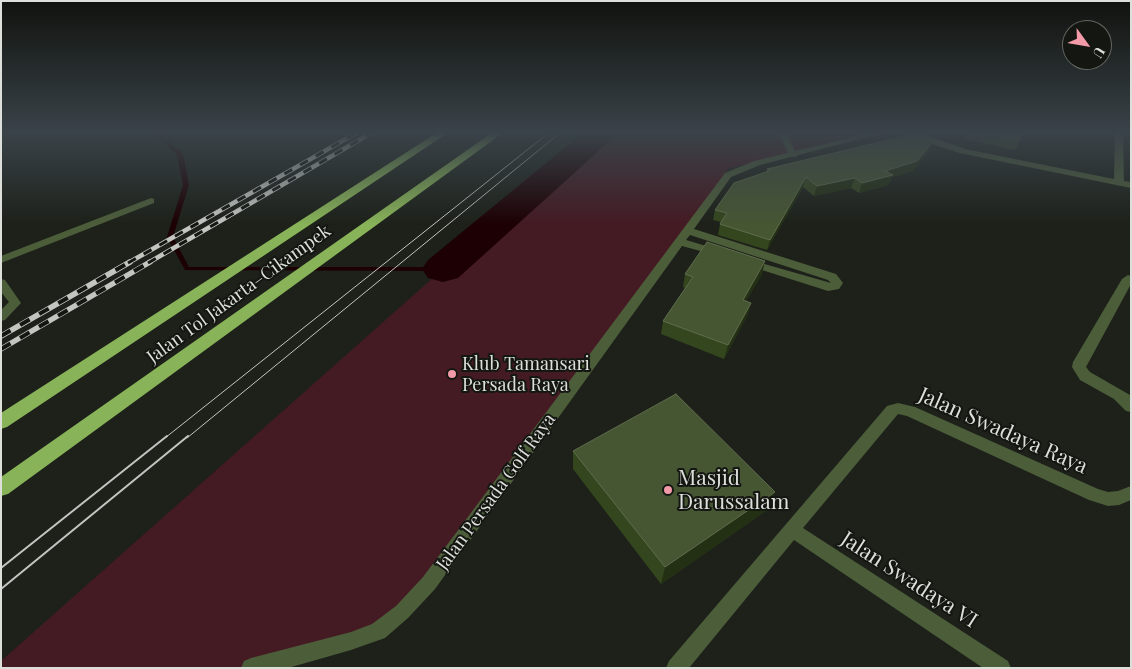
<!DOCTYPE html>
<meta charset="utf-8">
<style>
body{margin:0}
#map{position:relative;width:1132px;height:669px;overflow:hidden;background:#1d211a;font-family:"Playfair Display",serif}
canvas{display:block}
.frame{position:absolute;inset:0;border:2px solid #dddfdb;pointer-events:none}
.north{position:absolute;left:1062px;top:20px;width:50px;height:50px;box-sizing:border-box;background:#141711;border:1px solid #646762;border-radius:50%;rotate:122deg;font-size:14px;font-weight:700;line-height:20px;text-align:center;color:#dddfdb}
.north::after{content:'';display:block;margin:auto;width:18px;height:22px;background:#f39aa8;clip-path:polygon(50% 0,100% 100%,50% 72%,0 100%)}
</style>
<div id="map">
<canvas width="1132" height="669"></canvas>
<div class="frame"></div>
<div class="north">U</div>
</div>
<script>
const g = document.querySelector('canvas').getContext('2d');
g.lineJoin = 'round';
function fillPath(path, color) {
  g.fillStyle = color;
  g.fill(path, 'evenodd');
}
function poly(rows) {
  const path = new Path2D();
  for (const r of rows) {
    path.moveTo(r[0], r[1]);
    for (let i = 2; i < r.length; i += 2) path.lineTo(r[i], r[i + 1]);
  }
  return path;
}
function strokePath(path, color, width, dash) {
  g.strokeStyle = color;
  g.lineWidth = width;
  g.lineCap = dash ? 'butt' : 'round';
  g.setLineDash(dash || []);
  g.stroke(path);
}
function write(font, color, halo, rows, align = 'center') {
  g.font = font + ' "Playfair Display",serif';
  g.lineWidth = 4;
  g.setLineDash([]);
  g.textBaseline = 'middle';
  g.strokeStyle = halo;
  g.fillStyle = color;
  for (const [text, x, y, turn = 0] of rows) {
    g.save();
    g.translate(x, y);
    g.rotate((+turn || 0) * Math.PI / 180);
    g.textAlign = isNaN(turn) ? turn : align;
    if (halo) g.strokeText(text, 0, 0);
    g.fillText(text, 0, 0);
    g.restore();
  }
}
fillPath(poly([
 [602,132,895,132,794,155,729,168,429,583,389,622,247,668,1,668,1,661,443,269]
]), '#441a23');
fillPath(poly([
 [153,132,158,132,183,154,189,185,173,237,189,267,443,267,446,269,443,271,185,270,167,237,183,185,177,155,153,132]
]), '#1c0003');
fillPath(poly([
 [584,132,617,132,613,138,458,278,443,282,428,278,422,269,428,260,584,132]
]), '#1c0003');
fillPath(poly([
 [778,132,786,132,797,155,796,157,790,157,778,132]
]), '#4c5d3a');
fillPath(poly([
 [874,132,887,132,760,165,731,177,694,229,836,274,843,283,839,289,828,291,743,264,742,262,743,260,747,259,831,283,828,280,690,235,686,240,723,251,724,253,719,256,682,246,435,589,408,618,385,638,351,650,288,668,241,668,244,661,251,658,351,632,372,624,396,606,423,577,725,173,754,161,874,132],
 [908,132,918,132,965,149,1114,179,1115,132,1123,132,1124,181,1131,182,1131,188,960,153,929,143,908,132],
 [151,198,154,199,154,203,1,263,1,256,151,198],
 [1128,275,1131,276,1131,284,1086,367,1090,372,1130,395,1131,412,1126,411,1114,399,1080,380,1072,367,1073,362,1122,279,1128,275],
 [1,279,5,280,21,303,5,320,1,321,1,310,9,302,1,292,1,279],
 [898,403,915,407,1098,489,1108,492,1118,491,1131,486,1131,500,1119,505,1108,506,1089,500,907,416,898,414,803,528,1008,661,1011,668,983,668,794,540,689,668,666,668,669,661,887,406,898,403]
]), '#4c5d3a');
fillPath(poly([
 [438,132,449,132,7,427,1,429,1,413,438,132],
 [493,132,504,132,8,494,1,496,1,477,493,132]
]), '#88b358');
strokePath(poly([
 [165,438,546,135],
 [187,438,561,132]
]), '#c3c5c1', 1);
strokePath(poly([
 [1,568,167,436],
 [1,589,188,436]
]), '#c3c5c1', 2);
const railFar1 = poly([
 [128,263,358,132],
 [148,263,373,132]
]);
const rail = poly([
 [1,336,130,262],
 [1,349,150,262]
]);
strokePath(railFar1, '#c3c5c1', 4.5);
strokePath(rail, '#c3c5c1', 5.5);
strokePath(railFar1, '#141711', 3, [9]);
strokePath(rail, '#141711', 4, [11]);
fillPath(poly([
 [967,132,1038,132,1035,136,1022,133,1020,140,1015,150,965,139],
 [929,151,913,171,892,177,888,185,859,193,851,188,814,196,803,187,767,250,718,235,720,224,721,222,713,220,715,210,766,172,767,169],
 [685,274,762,274,746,301,751,303,747,316,724,359,661,334,663,321,685,288,683,287],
 [573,451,767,510,661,584,573,469]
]), '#34461e');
fillPath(poly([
 [933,141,929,151,913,171,892,177,888,185,859,193,862,183,885,171],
 [806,177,803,187,767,250,770,240],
 [855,178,851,188,814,196,817,186],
 [765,261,762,274,739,313,743,300],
 [751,303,747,316,724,359,728,345],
 [775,492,767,510,661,584,665,567]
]), '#233014');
const building = poly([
 [981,132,1022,132,1020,140,981,132],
 [918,133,933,141,917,161,885,171,893,175,862,183,855,178,817,186,806,177,770,240,720,224,727,213,715,210,734,183,769,171,767,169,918,133],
 [707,242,765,261,743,300,751,303,728,345,663,321,693,277,685,274,707,242],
 [676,394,775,492,665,567,573,451,676,394]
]);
fillPath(building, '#465633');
strokePath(building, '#5e6c4d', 1);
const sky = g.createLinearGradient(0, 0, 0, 225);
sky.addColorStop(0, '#10120e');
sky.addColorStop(0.59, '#3a4349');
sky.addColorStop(1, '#3a434900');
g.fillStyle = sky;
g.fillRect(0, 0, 1132, 225);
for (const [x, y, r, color] of [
 [452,374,5,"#f39aa8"],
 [668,490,5,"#f39aa8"]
]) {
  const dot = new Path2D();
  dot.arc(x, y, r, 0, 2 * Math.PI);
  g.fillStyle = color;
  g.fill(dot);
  strokePath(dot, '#141711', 2);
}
write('18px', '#dddfdb', '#141711', [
 ["Jalan Tol Jakarta–Cikampek",239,294,-36],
 ["Jalan Persada Golf Raya",496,492,-54]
]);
write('18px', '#dddfdb', '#141711', [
 ["Klub Tamansari",462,364],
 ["Persada Raya",462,385]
], 'left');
write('21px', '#dddfdb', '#141711', [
 ["Jalan Swadaya Raya",1003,431,24],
 ["Jalan Swadaya VI",909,580,33]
]);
write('21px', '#dddfdb', '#141711', [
 ["Masjid",678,478],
 ["Darussalam",678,502]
], 'left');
</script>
